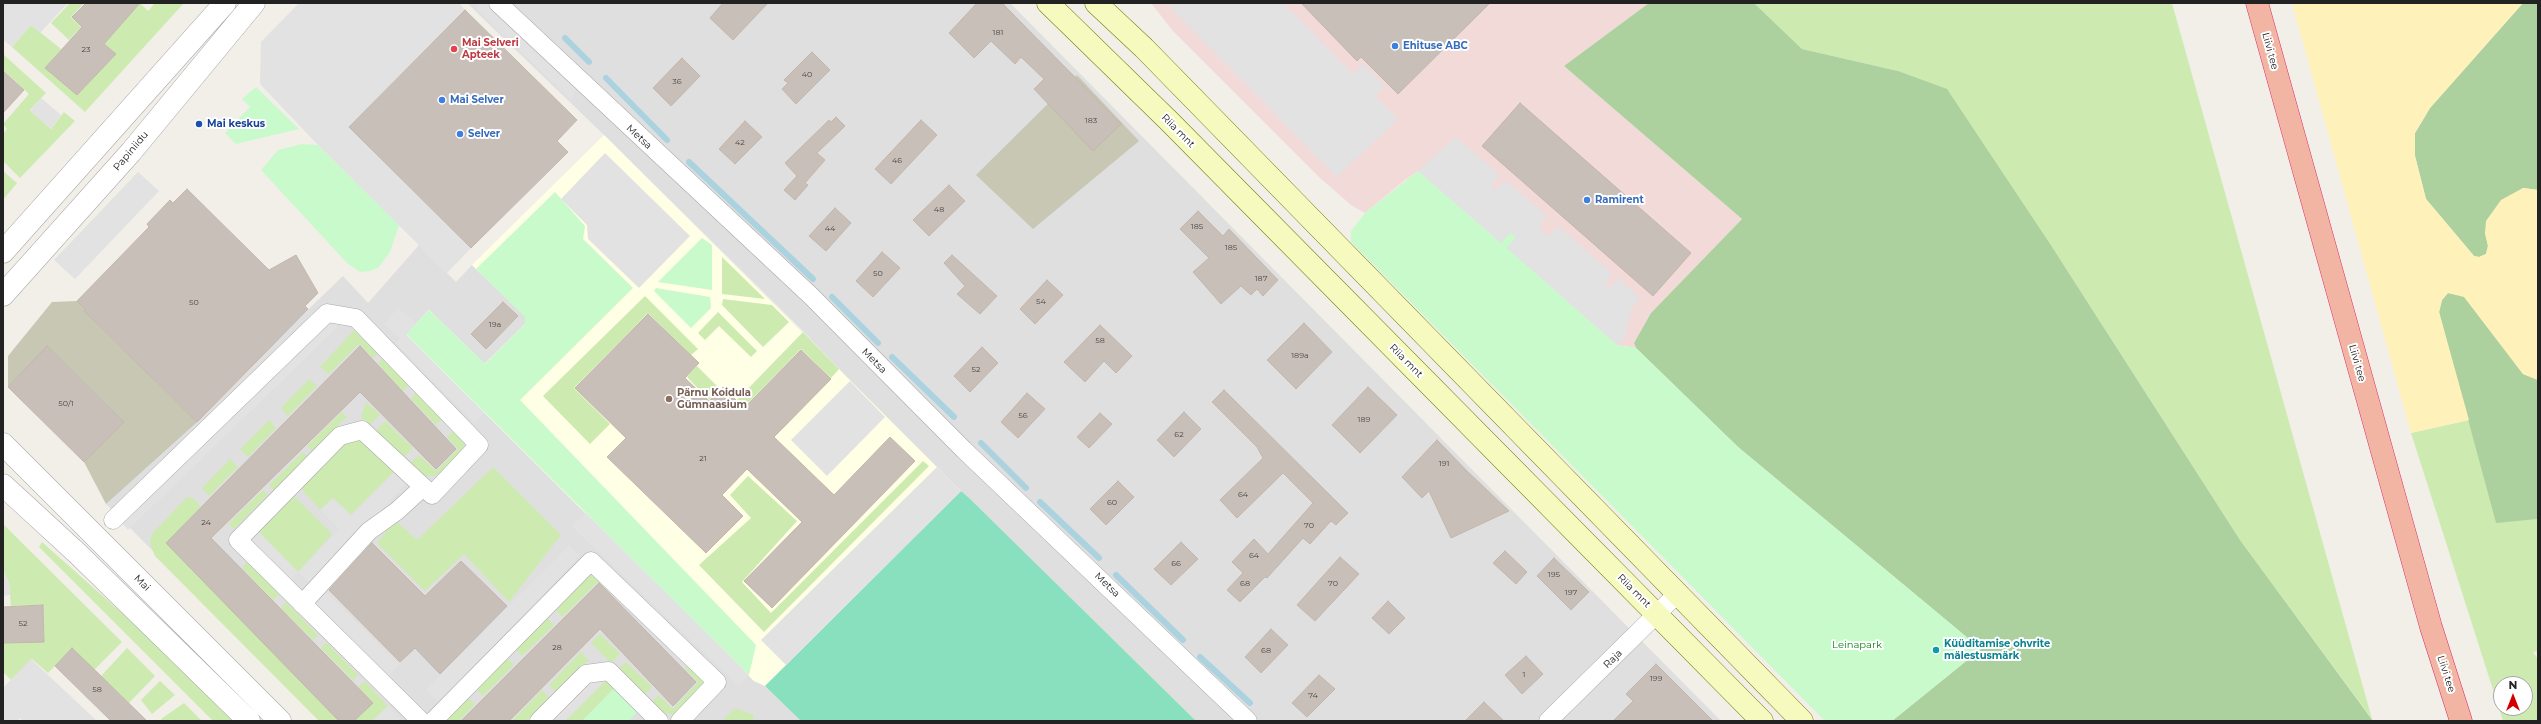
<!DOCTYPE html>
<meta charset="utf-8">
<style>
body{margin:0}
#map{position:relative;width:2541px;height:724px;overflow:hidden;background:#f2efe9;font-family:Montserrat,sans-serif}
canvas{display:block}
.frame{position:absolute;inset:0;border:4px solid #222;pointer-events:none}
.north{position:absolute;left:2493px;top:676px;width:40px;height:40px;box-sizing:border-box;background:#fff;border:1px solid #a7a7a7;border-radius:50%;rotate:0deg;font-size:11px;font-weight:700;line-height:16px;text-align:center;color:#222}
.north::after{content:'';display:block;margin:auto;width:14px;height:18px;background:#d40000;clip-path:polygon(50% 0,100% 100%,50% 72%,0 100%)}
</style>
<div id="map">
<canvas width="2541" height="724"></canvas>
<div class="frame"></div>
<div class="north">N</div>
</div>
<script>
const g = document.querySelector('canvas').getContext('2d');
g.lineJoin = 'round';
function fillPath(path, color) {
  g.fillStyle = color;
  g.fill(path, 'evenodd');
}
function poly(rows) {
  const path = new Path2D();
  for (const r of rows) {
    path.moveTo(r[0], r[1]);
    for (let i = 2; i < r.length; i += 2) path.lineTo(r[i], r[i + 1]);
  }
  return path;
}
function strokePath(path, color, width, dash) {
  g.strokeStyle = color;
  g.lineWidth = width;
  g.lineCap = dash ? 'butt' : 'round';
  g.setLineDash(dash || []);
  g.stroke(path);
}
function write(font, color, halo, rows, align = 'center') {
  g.font = font + ' Montserrat,sans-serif';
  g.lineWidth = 4;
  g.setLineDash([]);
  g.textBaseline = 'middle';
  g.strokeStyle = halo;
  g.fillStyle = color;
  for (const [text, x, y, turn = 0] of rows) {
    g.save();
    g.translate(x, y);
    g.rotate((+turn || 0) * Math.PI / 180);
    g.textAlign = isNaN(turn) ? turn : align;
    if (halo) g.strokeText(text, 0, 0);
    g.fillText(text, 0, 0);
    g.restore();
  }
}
fillPath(poly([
 [467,3,1010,3,1721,721,1196,721,885,417,804,332,604,135],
 [419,245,456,282,472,265,525,316,525,324,484,364,429,310,406,335,754,681,765,686,801,721,323,721,106,504,343,276,368,303]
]), '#e0dfdf');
fillPath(poly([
 [1151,3,1649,3,1564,66,1742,219,1651,313,1634,343,1636,348,1617,345,1418,171,1405,180,1365,213,1351,205,1320,178,1172,30]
]), '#f2dad9');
fillPath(poly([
 [604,135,961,491,765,686,754,681,406,334,429,310,485,364,525,324,525,316,472,265]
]), '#ffffe5');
fillPath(poly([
 [1077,75,1139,141,1033,229,976,175],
 [77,301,85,309,84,311,197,422,106,504,84,462,124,422,48,347,8,387,8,356,52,302]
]), '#c7c7b4');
fillPath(poly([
 [70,3,84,3,71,17,81,27,69,40,51,23],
 [140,3,148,11,155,3,184,3,85,112,12,47,31,25,61,49,46,68,77,95,116,54,104,44],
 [1754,3,2172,3,2372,719,2240,540,2056,253,1898,71,1802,49],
 [3,54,46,93,30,110,51,129,64,112,75,121,20,178,3,161,3,134,7,129,3,124,29,94,3,70],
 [3,171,17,183,3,200],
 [722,257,765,299,722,294],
 [645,296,698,349,691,355,648,313,574,388,610,424,590,444,543,396],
 [723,299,772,305,789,322,763,347,722,305],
 [718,312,757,351,751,357,719,326,705,340,698,333],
 [354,330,378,353,373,358,359,344,329,374,320,367],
 [803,332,839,369,831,378,801,349,733,418,729,413,739,402,737,400],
 [383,358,410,384,403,391,378,364],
 [697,366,720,389,709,400,687,377],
 [309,379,317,386,288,416,281,408],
 [416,392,442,419,436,425,411,399],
 [366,402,380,415,370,425,361,417],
 [342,412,347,417,312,451,307,446],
 [269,420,276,428,248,457,240,449],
 [2469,420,2496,522,2538,519,2538,651,2533,652,2538,659,2538,721,2503,721,2411,433],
 [2501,684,2525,684,2525,708,2501,708],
 [385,421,413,448,403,458,376,431],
 [454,430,465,443,464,448,440,473,434,476,424,476,409,464,419,455,436,471,458,449,447,437],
 [364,436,398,468,351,515,333,498,320,510,298,485,344,438],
 [303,452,308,457,274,491,269,485],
 [230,459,238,467,209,496,202,488],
 [923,461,929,466,764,632,699,565,751,518,730,495,748,476,797,521,742,582,771,613],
 [493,467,561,535,509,602,464,554,425,591,377,543,395,520,417,540],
 [263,490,268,495,234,529,228,524],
 [293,495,332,534,298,572,258,531],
 [187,497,193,498,201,507,166,543,339,721,319,721,155,556,150,544,151,535],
 [3,524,122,642,94,670,72,648,48,673,32,659,11,680,3,672,3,643,44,641,43,605,11,606,9,583,3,569],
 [42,542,150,638,233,721,213,721,39,547],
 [247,562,279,594,273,600,242,568],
 [588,575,598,575,615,591,612,594,598,582,562,617,555,609],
 [286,602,318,635,313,640,281,608],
 [547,618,554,625,522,656,515,649],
 [600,634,620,654,611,663,591,643],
 [326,642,358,675,353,680,321,648],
 [127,648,155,676,129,703,101,676],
 [581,652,589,660,556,692,549,685],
 [507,658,514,665,483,696,476,689],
 [626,662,652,687,645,695,619,668],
 [688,665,706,682,676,713,673,715,663,712,652,702,658,695,673,709,698,682,685,669],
 [609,677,618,684,582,721,565,721],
 [160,681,175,695,152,714,141,700],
 [365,681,388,706,372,721,354,721,373,703,358,687],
 [542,690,550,698,527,721,512,721],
 [468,698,475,704,459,721,445,721],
 [184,703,202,721,162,721,161,719],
 [735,708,754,715,753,721,722,721]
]), '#cdebb0');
fillPath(poly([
 [1649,3,1754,3,1802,49,1898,71,1947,89,2056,253,2240,540,2373,721,1892,721,1981,649,1738,447,1636,348,1634,343,1651,313,1742,219,1564,66],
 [2523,3,2538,3,2538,190,2523,188,2485,233,2488,246,2486,254,2479,257,2474,256,2426,199,2415,156,2415,133,2430,108],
 [2448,293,2464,296,2523,374,2538,380,2538,519,2496,523,2439,312,2442,300]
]), '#add19e');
fillPath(poly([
 [2292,3,2523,3,2430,108,2415,133,2415,156,2426,199,2474,256,2479,257,2486,254,2488,246,2485,233,2486,221,2501,200,2523,188,2538,190,2538,380,2523,374,2464,297,2448,293,2442,300,2439,312,2469,420,2411,433]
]), '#fff1ba');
fillPath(poly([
 [256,87,299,129,236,144,225,133,250,107,242,99],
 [302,144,318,145,399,225,390,252,379,267,370,271,360,272,347,263,261,170,278,150],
 [1418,171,1501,243,1510,232,1516,237,1507,248,1617,345,1636,348,1738,447,1981,649,1892,721,1825,721,1351,242,1351,231,1365,213],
 [555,192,585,226,583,239,633,288,520,400,756,645,749,675,406,334,429,310,485,364,525,324,525,317,476,269],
 [702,238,712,245,712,290,658,282],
 [656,288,710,297,711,308,691,328,654,291],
 [618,684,642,707,629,721,582,721]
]), '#c8facc');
fillPath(poly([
 [961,491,969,498,1196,721,801,721,765,686]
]), '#88e0be');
fillPath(poly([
 [3,3,68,3,40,33,31,25,12,47,3,40],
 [299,3,459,3,465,10,349,127,471,248,447,273,318,145,260,84,261,42],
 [479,3,498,3,580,81,571,100,477,10],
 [1174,3,1283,3,1353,74,1364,64,1385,86,1375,96,1398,119,1337,177,1170,7],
 [41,98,61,115,51,129,30,111],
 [1455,137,1500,175,1491,187,1495,190,1505,180,1546,215,1539,228,1549,236,1558,226,1612,273,1605,285,1610,287,1618,278,1640,298,1632,308,1624,339,1617,345,1507,248,1516,237,1510,233,1501,243,1418,171],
 [605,153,690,236,639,288,588,239,587,225,561,199],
 [138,172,159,191,75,279,54,260],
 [398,308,416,323,406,335,484,413,475,424,396,343,400,338,384,324],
 [327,316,338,327,128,530,120,521],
 [850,381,885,417,827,476,791,440],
 [937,467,961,491,786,665,761,640],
 [398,468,410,480,310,584,298,572,288,584,247,541,258,531,298,572,339,529,320,510,333,498,351,515],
 [586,513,749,675,739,686,571,526],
 [569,545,580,556,439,703,426,690],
 [3,570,9,583,10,595,3,596],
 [322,588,399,664,385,680,307,604],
 [31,659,97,721,23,721,20,718,18,721,3,721,3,688],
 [589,675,609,677,565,721,561,721,552,712],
 [388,706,400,718,397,721,372,721]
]), '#e2e2e2');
strokePath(poly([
 [565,38,589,62],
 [606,78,667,140],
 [689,162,813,279],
 [832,297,878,343],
 [892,357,954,417],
 [981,443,1026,488],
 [1040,502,1099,558],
 [1116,575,1183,640],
 [1200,657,1250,703]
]), '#aad3df', 6);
const building = poly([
 [86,3,140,3,104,44,116,54,77,95,45,68,82,27,72,17,86,3],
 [723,3,768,3,733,40,710,18,723,3],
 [977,3,1002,3,1121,124,1093,151,1034,89,1044,79,1021,57,1015,64,991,41,974,58,949,33,977,3],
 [1301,3,1490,3,1398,94,1361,57,1357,61,1301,3],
 [465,10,577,120,557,141,568,152,471,248,349,127,465,10],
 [812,52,830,70,796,104,782,89,788,83,784,80,812,52],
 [682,58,700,76,671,106,653,88,682,58],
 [3,71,24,90,3,113,3,71],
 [1520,103,1691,253,1653,296,1482,146,1520,103],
 [836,117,845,126,817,153,825,160,805,183,808,185,795,200,784,190,797,176,785,163,829,120,831,122,836,117],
 [921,120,937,135,891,184,875,169,921,120],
 [745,121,762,137,735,164,719,149,745,121],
 [949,185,965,201,929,236,913,220,949,185],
 [187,189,269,270,296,255,318,293,305,306,308,309,197,422,84,311,85,309,77,301,149,227,147,224,170,200,173,203,187,189],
 [835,208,851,223,826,251,809,236,835,208],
 [1198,211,1223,236,1229,229,1278,280,1263,296,1257,289,1251,295,1241,286,1221,304,1193,272,1209,258,1180,229,1198,211],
 [882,252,900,268,873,297,856,281,882,252],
 [952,255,997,296,980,314,957,294,965,286,944,263,952,255],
 [1047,280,1063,295,1035,324,1020,309,1047,280],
 [503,302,518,316,486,349,471,334,503,302],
 [648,314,699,363,685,378,709,401,723,387,744,408,801,350,831,379,774,437,834,495,890,437,915,461,772,608,744,581,802,522,747,469,722,495,743,516,706,553,607,457,626,438,575,388,648,314],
 [1304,323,1332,352,1296,389,1267,360,1304,323],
 [1100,325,1132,356,1116,373,1104,361,1085,382,1064,362,1100,325],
 [47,346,124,422,84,462,8,387,47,346],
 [360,346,456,449,436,469,360,392,211,538,373,703,354,721,339,721,166,543,360,346],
 [982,347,998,363,970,392,954,376,982,347],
 [1368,387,1397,415,1360,453,1332,425,1368,387],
 [1224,390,1348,513,1336,525,1331,521,1310,544,1303,538,1267,578,1265,577,1240,602,1227,590,1243,573,1232,562,1254,539,1268,554,1313,503,1283,473,1237,518,1220,500,1263,458,1257,447,1212,402,1224,390],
 [1027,393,1045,409,1018,438,1001,422,1027,393],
 [1184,412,1201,429,1174,457,1157,440,1184,412],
 [1100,413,1112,424,1089,448,1077,437,1100,413],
 [1437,440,1467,471,1509,511,1451,538,1429,491,1422,498,1402,477,1437,440],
 [1118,481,1134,497,1106,525,1090,509,1118,481],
 [1181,542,1198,559,1171,585,1154,569,1181,542],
 [372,543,425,596,461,561,507,606,440,674,415,648,400,662,329,590,372,543],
 [1505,551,1527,572,1516,584,1493,563,1505,551],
 [1340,557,1359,574,1315,621,1297,605,1340,557],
 [1554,558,1589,592,1571,610,1537,576,1554,558],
 [599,583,696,682,673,706,600,629,509,721,461,721,599,583],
 [1388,601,1405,618,1389,634,1372,618,1388,601],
 [43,605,44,642,3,643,3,607,43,605],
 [1271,629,1288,645,1261,673,1245,657,1271,629],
 [72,648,101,676,147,721,111,721,55,666,72,648],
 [1526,656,1543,674,1522,694,1505,675,1526,656],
 [1656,664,1713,721,1613,721,1633,701,1626,694,1656,664],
 [1319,675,1335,689,1307,717,1292,703,1319,675],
 [1484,702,1504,721,1465,721,1484,702]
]);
fillPath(building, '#c7bfb8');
strokePath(building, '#c4b6ab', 1);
const minor = poly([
 [498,3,811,296,964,450,1248,721],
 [113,520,327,313,356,318,479,445,432,495,362,430,340,436,238,540,421,721],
 [302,604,369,531,397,511,423,487],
 [433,721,591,561,717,682,680,721],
 [539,721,586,674,609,671,659,721],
 [1548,721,1676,595]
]);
const tertiary = poly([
 [3,252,225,3],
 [3,295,131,152,254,3],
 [3,444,280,721],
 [3,485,78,554,249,721]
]);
const secondary = poly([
 [1048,3,1170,122,1762,721],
 [1096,3,1144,48,1802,721]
]);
const trunk = poly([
 [2257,3,2431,627,2461,721]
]);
strokePath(minor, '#a9a9a9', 19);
strokePath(tertiary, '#a9a9a9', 23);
strokePath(secondary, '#707d05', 23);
strokePath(trunk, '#dc2a67', 23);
strokePath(minor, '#fff', 18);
strokePath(tertiary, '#fff', 22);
strokePath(secondary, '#f7fabf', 22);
strokePath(trunk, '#f2b4a3', 22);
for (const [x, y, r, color] of [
 [1395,46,4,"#3f7fe0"],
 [454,49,4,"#e0444e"],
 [442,100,4,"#3f7fe0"],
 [199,124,4,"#1a4fb4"],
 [460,134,4,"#3f7fe0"],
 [1587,200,4,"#3f7fe0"],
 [669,399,4,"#8d6e63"],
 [1936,650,4,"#0f9aa8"]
]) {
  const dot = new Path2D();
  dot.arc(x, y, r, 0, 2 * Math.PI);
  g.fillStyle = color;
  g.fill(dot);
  strokePath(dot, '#fff', 1.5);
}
write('8px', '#4b4948', null, [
 ["181",998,33],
 ["23",86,50],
 ["40",807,75],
 ["36",677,82],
 ["183",1091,121],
 ["42",740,143],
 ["46",897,161],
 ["48",939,210],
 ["185",1197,227],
 ["44",830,229],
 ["185",1231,248],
 ["50",878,274],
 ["187",1261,279],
 ["54",1041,302],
 ["50",194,303],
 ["19a",495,325],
 ["58",1100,341],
 ["189a",1300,356],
 ["52",976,370],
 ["50/1",66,404],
 ["56",1023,416],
 ["189",1364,420],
 ["62",1179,435],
 ["21",703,459],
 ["191",1444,464],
 ["64",1243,495],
 ["60",1112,503],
 ["24",206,523],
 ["70",1309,526],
 ["64",1254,556],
 ["66",1176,564],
 ["195",1554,575],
 ["68",1245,584],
 ["70",1333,584],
 ["197",1571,593],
 ["52",23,624],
 ["28",557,648],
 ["68",1266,651],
 ["1",1524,675],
 ["199",1656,679],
 ["58",97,690],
 ["74",1313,696]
]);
write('bold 10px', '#be3a42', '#fff', [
 ["Mai Selveri",462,43],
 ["Apteek",462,55]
], 'left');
write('bold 10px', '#366cbe', '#fff', [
 ["Ehituse ABC",1403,46],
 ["Mai Selver",450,100],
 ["Selver",468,134],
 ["Ramirent",1595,200]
], 'left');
write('10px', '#222', '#fff', [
 ["Liivi tee",2270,51,75],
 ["Riia mnt",1178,131,45],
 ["Metsa",639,137,43],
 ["Papiniidu",131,151,-50],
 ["Metsa",874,361,45],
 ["Riia mnt",1406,361,45],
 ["Liivi tee",2357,363,74],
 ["Mai",142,583,45],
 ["Metsa",1107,585,44],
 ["Riia mnt",1634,591,45],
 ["Raja",1613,659,-44],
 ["Liivi tee",2446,674,72]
]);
write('bold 10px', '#164399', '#fff', [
 ["Mai keskus",207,124]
], 'left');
write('bold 10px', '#785e54', '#fff', [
 ["Pärnu Koidula",677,393],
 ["Gümnaasium",677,405]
], 'left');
write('bold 10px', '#0d838f', '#fff', [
 ["Küüditamise ohvrite",1944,644],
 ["mälestusmärk",1944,656]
], 'left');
write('10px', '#0c8416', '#fff', [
 ["Leinapark",1857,645]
]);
</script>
